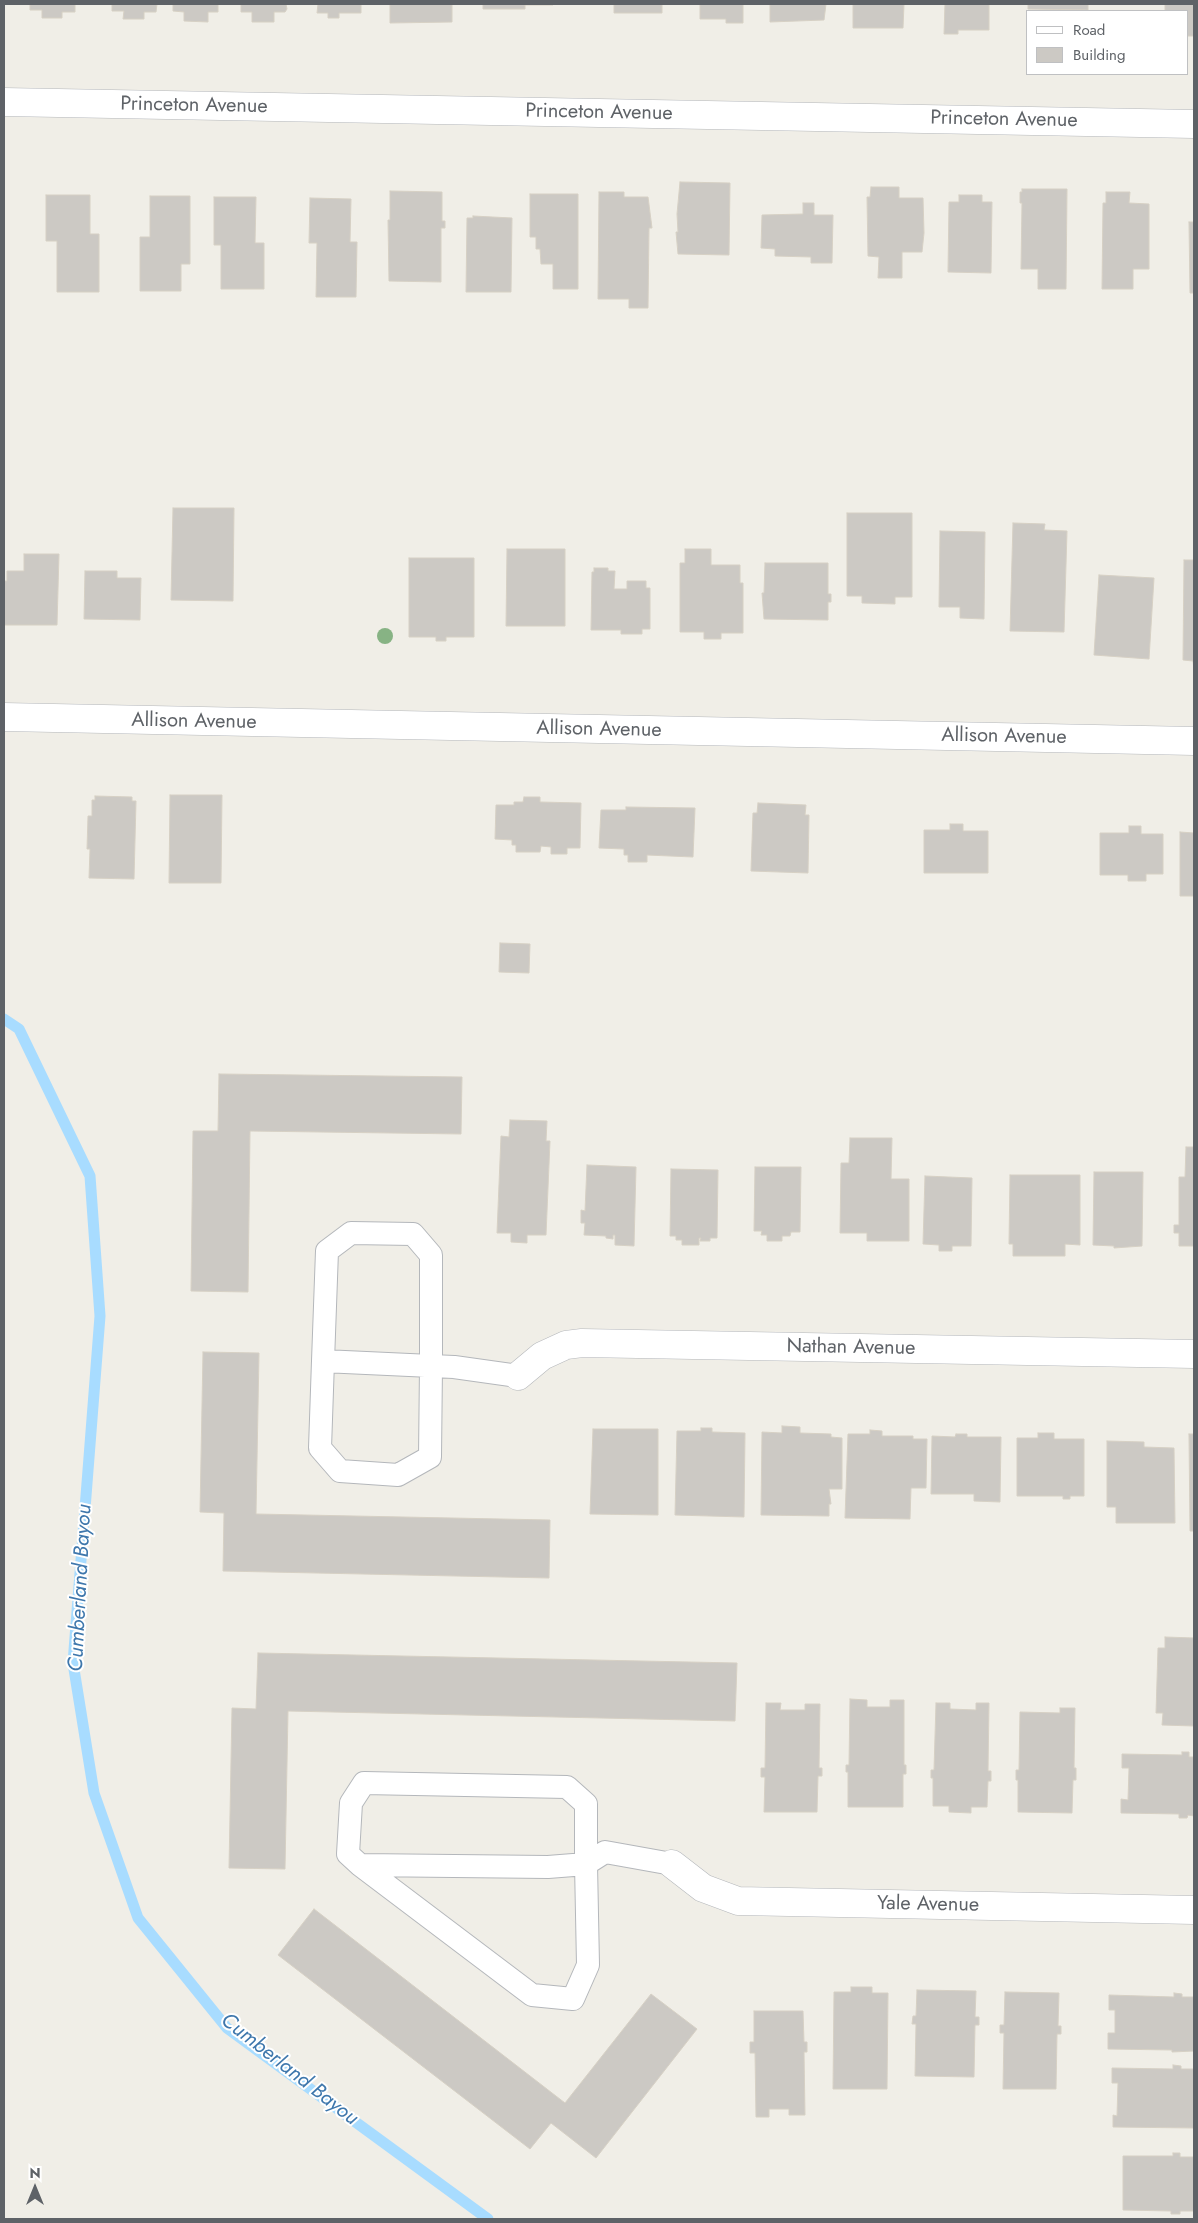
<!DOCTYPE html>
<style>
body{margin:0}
#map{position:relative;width:1198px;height:2223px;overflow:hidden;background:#f0eee7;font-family:Jost,sans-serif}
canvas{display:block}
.frame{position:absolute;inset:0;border:5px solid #5e6267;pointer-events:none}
.legend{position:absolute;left:1026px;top:10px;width:162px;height:65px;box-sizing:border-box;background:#fff;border:1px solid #bfc0c2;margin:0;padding:6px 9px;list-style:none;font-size:15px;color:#5e6267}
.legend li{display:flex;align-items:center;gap:10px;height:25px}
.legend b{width:25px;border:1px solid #bfc0c2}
.north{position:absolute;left:10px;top:2163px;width:50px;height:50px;-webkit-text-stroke:4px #fff;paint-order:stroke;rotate:0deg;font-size:14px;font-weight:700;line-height:20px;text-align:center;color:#5e6267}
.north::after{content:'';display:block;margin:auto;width:18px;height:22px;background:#5e6267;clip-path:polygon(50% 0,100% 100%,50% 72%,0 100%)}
</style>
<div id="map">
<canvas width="1198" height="2223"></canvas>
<div class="frame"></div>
<ul class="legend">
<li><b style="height:6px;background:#fff"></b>Road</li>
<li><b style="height:14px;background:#ccc9c4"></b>Building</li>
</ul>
<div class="north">N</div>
</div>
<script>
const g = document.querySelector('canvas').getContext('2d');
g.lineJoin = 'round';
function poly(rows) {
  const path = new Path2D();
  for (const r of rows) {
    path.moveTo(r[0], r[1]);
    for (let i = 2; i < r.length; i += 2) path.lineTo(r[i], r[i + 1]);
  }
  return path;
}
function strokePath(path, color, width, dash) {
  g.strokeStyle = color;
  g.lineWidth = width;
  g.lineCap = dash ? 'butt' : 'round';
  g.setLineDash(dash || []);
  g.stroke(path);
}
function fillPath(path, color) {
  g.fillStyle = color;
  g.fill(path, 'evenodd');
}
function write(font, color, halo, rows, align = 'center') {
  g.font = font + ' Jost,sans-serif';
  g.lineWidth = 4;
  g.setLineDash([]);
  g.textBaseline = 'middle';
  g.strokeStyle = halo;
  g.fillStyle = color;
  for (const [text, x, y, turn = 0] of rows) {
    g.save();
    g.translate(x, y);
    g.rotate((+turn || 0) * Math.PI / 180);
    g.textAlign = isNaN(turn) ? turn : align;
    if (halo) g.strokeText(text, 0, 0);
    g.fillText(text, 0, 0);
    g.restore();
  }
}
strokePath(poly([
 [4,1019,19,1029,90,1176,100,1316,73,1663,94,1793,138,1918,227,2028,488,2219]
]), '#a8dcff', 11);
const building = poly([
 [30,4,75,4,75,12,62,12,62,18,42,18,42,10,30,10,30,4],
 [112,4,157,4,156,12,144,12,144,19,123,19,124,11,112,11,112,4],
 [173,4,218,4,218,12,208,12,208,22,184,21,184,12,173,11,173,4],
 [241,4,286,4,287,9,285,12,274,12,274,22,252,22,252,12,241,12,241,4],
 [318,4,358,4,361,5,361,13,339,13,339,18,328,18,328,13,317,13,318,4],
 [390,4,452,4,452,22,390,23,390,4],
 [483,4,553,4,553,5,525,5,525,9,483,9,483,4],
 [614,4,662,4,662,13,614,13,614,4],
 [700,4,743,4,743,23,726,23,726,19,700,19,700,4],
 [770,4,826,4,824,20,770,22,770,4],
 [853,4,904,4,903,28,853,28,853,4],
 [945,4,989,4,989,30,958,30,958,34,944,34,945,4],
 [1028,4,1088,4,1088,10,1028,9,1028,4],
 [1165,4,1194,4,1194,36,1187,36,1187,11,1165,11,1165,4],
 [680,182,730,183,729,255,678,254,676,232,678,232,677,214,680,182],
 [871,187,899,187,899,198,923,198,924,233,922,252,902,252,902,278,878,278,879,257,868,256,867,197,870,197,871,187],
 [1022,189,1067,189,1066,289,1038,289,1038,269,1021,269,1022,203,1020,203,1020,192,1022,192,1022,189],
 [390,191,442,192,442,221,445,221,445,228,441,228,441,282,389,281,388,220,390,220,390,191],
 [599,192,624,192,624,197,648,197,652,228,649,228,648,308,629,308,629,299,598,299,599,192],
 [1106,192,1130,192,1129,203,1149,204,1149,269,1133,269,1133,289,1102,289,1103,203,1106,203,1106,192],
 [530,194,578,194,578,289,553,289,553,264,541,264,540,249,536,249,536,237,530,237,530,194],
 [46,195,90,195,90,234,99,234,99,292,57,292,57,241,46,241,46,195],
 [959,195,982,195,982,202,992,202,991,273,948,272,949,202,959,202,959,195],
 [150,196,190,196,190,264,181,264,181,291,140,291,140,237,150,237,150,196],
 [214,197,256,197,255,243,264,243,264,289,221,289,221,245,214,245,214,197],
 [310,198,351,199,350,242,357,242,356,297,316,297,317,243,309,243,310,198],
 [803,203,814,203,814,215,833,215,832,263,811,263,811,257,775,256,775,249,761,248,762,215,803,214,803,203],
 [473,216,512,218,511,292,466,292,467,218,473,218,473,216],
 [1189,222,1194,222,1194,293,1190,293,1189,222],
 [173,508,234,508,233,601,171,600,173,508],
 [847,513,912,513,912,597,895,597,895,604,862,603,862,596,847,596,847,513],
 [1013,523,1045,524,1044,530,1067,531,1064,632,1010,631,1013,523],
 [940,531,985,532,984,619,960,618,960,607,939,607,940,531],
 [507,549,565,549,565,626,506,626,507,549],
 [685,549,711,549,711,565,740,565,740,583,743,583,743,633,721,633,721,639,704,639,704,632,680,632,680,563,685,563,685,549],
 [24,554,59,554,57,625,4,625,4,581,7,581,7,571,24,571,24,554],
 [409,558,474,558,474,637,446,637,446,641,436,641,436,637,409,637,409,558],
 [1184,560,1194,560,1194,669,1193,661,1183,660,1184,560],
 [765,563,828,563,828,594,831,594,831,602,828,602,828,620,764,619,762,593,764,593,765,563],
 [594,568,608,568,608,571,615,571,614,589,627,589,627,581,646,581,646,588,650,588,650,629,642,629,642,634,621,634,621,630,591,630,592,572,594,572,594,568],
 [85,571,117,571,117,578,141,578,140,620,84,619,85,571],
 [1099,575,1154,578,1149,659,1094,655,1099,575],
 [170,795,222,795,221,883,169,883,170,795],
 [95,796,132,797,132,801,136,801,134,879,89,878,90,849,87,849,88,816,92,816,92,800,95,800,95,796],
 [524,797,540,797,540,802,581,803,580,848,567,848,567,854,551,854,551,847,541,846,540,852,516,852,516,845,512,845,512,840,495,839,496,805,514,805,514,802,523,802,524,797],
 [758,803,806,805,805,815,809,815,808,873,751,871,753,813,757,813,758,803],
 [626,807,695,808,693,857,647,855,647,862,628,862,628,855,624,855,624,849,599,848,601,810,626,810,626,807],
 [950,824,963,824,963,831,988,831,988,873,924,873,924,830,950,830,950,824],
 [1129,826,1141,826,1141,834,1163,834,1163,874,1146,874,1146,881,1128,881,1128,875,1100,875,1100,833,1129,833,1129,826],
 [1180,832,1194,833,1194,896,1180,896,1180,832],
 [500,943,530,944,529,973,499,972,500,943],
 [219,1074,462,1077,461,1134,250,1131,248,1292,191,1291,193,1131,218,1131,219,1074],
 [510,1120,547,1121,546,1141,550,1141,546,1235,527,1235,527,1243,511,1242,511,1233,497,1233,501,1136,509,1137,510,1120],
 [850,1138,892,1138,891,1179,909,1179,909,1241,867,1241,867,1233,840,1233,841,1163,849,1163,850,1138],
 [1186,1147,1194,1147,1194,1246,1179,1246,1179,1233,1174,1233,1174,1225,1179,1225,1179,1177,1185,1177,1186,1147],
 [587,1165,636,1167,634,1246,615,1245,615,1235,613,1235,613,1239,606,1238,606,1236,584,1235,585,1223,581,1223,581,1210,585,1211,587,1165],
 [755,1167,801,1167,800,1232,791,1232,790,1236,782,1236,782,1241,767,1241,767,1235,761,1235,762,1231,754,1231,755,1167],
 [671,1169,718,1170,717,1238,710,1238,710,1241,700,1241,701,1238,699,1238,699,1245,682,1245,682,1240,676,1240,676,1236,670,1236,671,1169],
 [1094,1172,1143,1172,1142,1246,1114,1248,1114,1246,1093,1245,1094,1172],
 [1010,1175,1080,1175,1080,1245,1065,1244,1065,1256,1013,1256,1013,1244,1009,1244,1010,1175],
 [925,1176,972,1178,971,1246,952,1246,952,1251,939,1251,939,1245,923,1244,925,1176],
 [203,1352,259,1353,256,1514,550,1520,549,1578,223,1571,224,1513,200,1512,203,1352],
 [782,1426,800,1427,800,1433,831,1434,831,1437,842,1438,842,1489,829,1489,831,1504,829,1504,829,1516,761,1515,762,1432,782,1433,782,1426],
 [701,1428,712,1428,712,1432,745,1433,744,1517,675,1515,677,1431,701,1431,701,1428],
 [593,1429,658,1429,658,1515,590,1514,593,1429],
 [870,1430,882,1431,882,1436,913,1436,913,1439,927,1439,926,1488,911,1488,910,1519,845,1518,848,1434,870,1434,870,1430],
 [1038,1433,1054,1433,1054,1439,1084,1439,1084,1496,1070,1496,1070,1499,1063,1499,1063,1496,1017,1496,1017,1438,1038,1438,1038,1433],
 [956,1434,967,1434,967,1437,1001,1437,1000,1502,974,1501,974,1494,931,1494,932,1436,955,1437,956,1434],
 [1189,1434,1194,1434,1194,1531,1190,1531,1189,1434],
 [1107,1441,1144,1442,1144,1447,1174,1448,1175,1523,1116,1523,1116,1507,1107,1507,1107,1441],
 [1165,1637,1194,1638,1194,1726,1162,1725,1163,1713,1156,1713,1158,1648,1165,1648,1165,1637],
 [258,1653,737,1663,735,1721,288,1711,285,1869,229,1868,232,1708,256,1709,258,1653],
 [850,1699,867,1700,867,1707,890,1707,890,1700,904,1700,904,1765,906,1765,906,1774,903,1774,903,1807,848,1807,848,1772,846,1772,846,1765,849,1765,850,1699],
 [766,1703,781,1703,780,1710,805,1710,805,1704,820,1704,819,1768,822,1768,822,1776,818,1776,817,1812,764,1812,765,1777,761,1777,761,1768,765,1768,766,1703],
 [936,1703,950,1703,950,1709,976,1710,976,1703,989,1703,988,1771,991,1771,991,1781,988,1781,987,1807,971,1807,971,1813,949,1812,949,1806,933,1806,933,1778,931,1778,931,1770,934,1770,936,1703],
 [1060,1708,1075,1708,1074,1768,1076,1768,1076,1780,1073,1780,1072,1813,1018,1812,1018,1780,1016,1780,1016,1770,1019,1770,1020,1712,1060,1713,1060,1708],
 [1182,1752,1189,1752,1189,1757,1194,1757,1194,1816,1188,1815,1187,1818,1179,1818,1179,1814,1121,1813,1121,1799,1128,1800,1129,1768,1122,1768,1122,1754,1182,1755,1182,1752],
 [314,1909,565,2103,651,1994,697,2029,596,2158,551,2123,530,2149,278,1955,314,1909],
 [851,1987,872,1987,872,1993,888,1993,887,2089,833,2089,834,1992,851,1992,851,1987],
 [917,1990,976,1991,975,2017,979,2017,979,2025,975,2025,974,2077,915,2076,916,2024,912,2024,913,2016,916,2016,917,1990],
 [1005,1992,1059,1993,1058,2026,1061,2026,1061,2034,1057,2034,1056,2089,1003,2089,1004,2033,1000,2033,1000,2025,1004,2025,1005,1992],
 [1174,1993,1182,1994,1182,1997,1194,1997,1194,2051,1172,2052,1172,2050,1108,2049,1108,2033,1115,2033,1115,2010,1109,2010,1109,1995,1174,1997,1174,1993],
 [754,2011,803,2011,804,2042,807,2042,807,2052,804,2052,805,2115,789,2115,789,2109,769,2109,769,2117,756,2117,755,2053,750,2053,750,2042,754,2042,754,2011],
 [1173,2065,1181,2066,1181,2069,1194,2069,1194,2128,1113,2127,1113,2115,1117,2116,1118,2083,1112,2083,1112,2068,1173,2069,1173,2065],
 [1173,2153,1180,2153,1180,2157,1194,2157,1194,2211,1180,2211,1180,2214,1171,2214,1171,2211,1123,2210,1123,2156,1173,2156,1173,2153]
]);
fillPath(building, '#ccc9c4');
strokePath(building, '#d6d0c4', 1);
const service = poly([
 [323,1361,327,1251,351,1233,413,1234,431,1255,431,1366,430,1457,398,1475,340,1471,320,1448,323,1361,431,1366,454,1367,518,1376],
 [360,1865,532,1995,573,1999,588,1965,586,1864,586,1804,567,1787,364,1783,351,1803,348,1854,360,1865,548,1867,586,1864,605,1852,672,1864]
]);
const minor = poly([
 [4,102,1194,124],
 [4,717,1194,741],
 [518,1376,542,1356,566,1345,582,1343,1194,1354],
 [672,1864,703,1888,738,1901,1194,1910]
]);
strokePath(service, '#b4b7bb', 24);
strokePath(minor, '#b4b7bb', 29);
strokePath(service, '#fff', 22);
strokePath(minor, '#fff', 28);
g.fillStyle = '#87b384';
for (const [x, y] of [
 [385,636]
]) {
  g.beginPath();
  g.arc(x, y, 8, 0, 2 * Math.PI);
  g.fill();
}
write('20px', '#5e6267', '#fff', [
 ["Princeton Avenue",194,106,1],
 ["Princeton Avenue",599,113,1],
 ["Princeton Avenue",1004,120,1],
 ["Allison Avenue",194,722,1],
 ["Allison Avenue",599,730,1],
 ["Allison Avenue",1004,737,1],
 ["Nathan Avenue",851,1348,1],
 ["Yale Avenue",928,1905,1]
]);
write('italic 21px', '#3e77ac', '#fff', [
 ["Cumberland Bayou",81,1588,-87],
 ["Cumberland Bayou",289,2070,38]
]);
</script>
